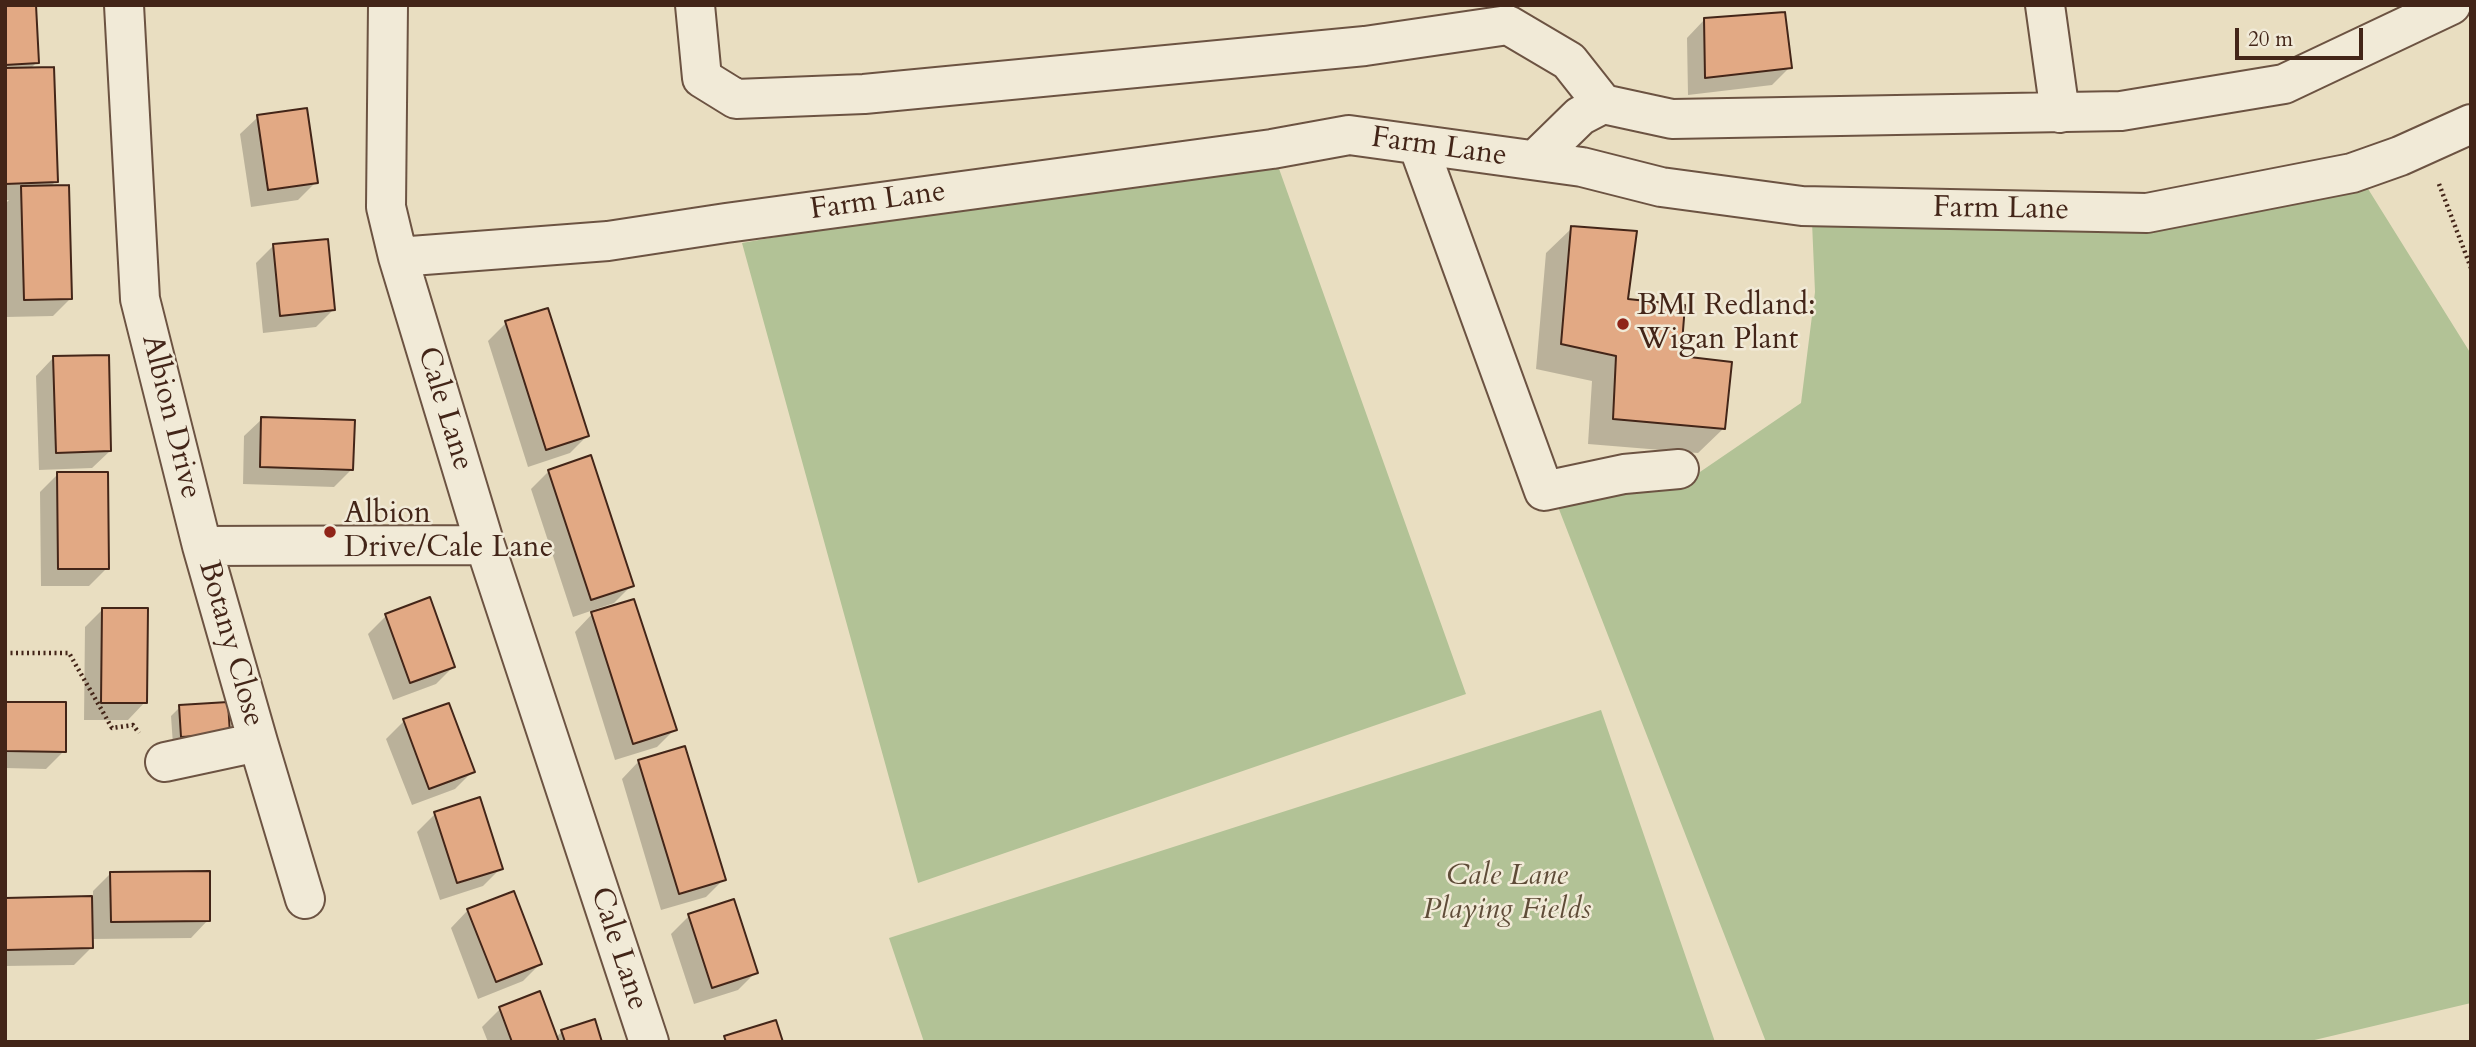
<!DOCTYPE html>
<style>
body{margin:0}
#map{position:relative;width:2476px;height:1047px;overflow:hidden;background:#e9dec1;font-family:Cardo,serif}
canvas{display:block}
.frame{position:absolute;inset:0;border:7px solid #432518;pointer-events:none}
.scale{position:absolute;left:2235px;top:28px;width:128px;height:32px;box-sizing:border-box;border:4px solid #432518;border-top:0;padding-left:9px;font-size:21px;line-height:24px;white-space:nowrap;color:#432518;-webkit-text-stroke:5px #f1ead7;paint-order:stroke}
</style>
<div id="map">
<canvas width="2476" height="1047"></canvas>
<div class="frame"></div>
<div class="scale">20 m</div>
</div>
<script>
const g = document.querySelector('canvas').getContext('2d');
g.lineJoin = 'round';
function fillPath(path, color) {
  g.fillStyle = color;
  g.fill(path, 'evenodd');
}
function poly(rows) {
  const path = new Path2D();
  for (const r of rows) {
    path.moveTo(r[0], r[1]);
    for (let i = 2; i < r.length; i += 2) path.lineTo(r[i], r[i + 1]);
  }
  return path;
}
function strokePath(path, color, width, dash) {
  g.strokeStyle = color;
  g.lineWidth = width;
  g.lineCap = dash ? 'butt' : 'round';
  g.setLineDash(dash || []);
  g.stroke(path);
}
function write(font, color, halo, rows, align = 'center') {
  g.font = font + ' Cardo,serif';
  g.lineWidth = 5;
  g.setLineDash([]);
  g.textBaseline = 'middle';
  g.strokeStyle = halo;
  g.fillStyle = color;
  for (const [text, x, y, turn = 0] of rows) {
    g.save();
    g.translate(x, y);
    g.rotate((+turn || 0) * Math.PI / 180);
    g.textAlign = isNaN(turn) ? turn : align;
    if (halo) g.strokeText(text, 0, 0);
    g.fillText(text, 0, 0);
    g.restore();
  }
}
fillPath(poly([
 [1272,149,1466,694,918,883,742,243],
 [2365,184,2471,354,2471,1003,2306,1042,1766,1042,1555,499,1697,474,1801,403,1815,292,1812,222],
 [1601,710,1715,1042,924,1042,889,938]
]), '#b2c296');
fillPath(poly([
 [5,5,37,62,30,69,56,181,50,187,71,298,53,316,6,317,5,204,9,200,5,200],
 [1704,20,1790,67,1772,85,1688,95,1687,38],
 [258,117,316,182,298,200,251,207,240,134],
 [1572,228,1626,300,1679,357,1724,428,1698,453,1588,444,1592,381,1536,369,1546,253],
 [274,245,333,310,316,327,263,333,256,263],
 [506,323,587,436,570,453,528,467,488,341],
 [53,358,110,451,92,468,39,470,36,376],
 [262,419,352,469,334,487,243,484,244,436],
 [549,471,632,585,614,603,573,617,531,489],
 [58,474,107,568,89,586,41,586,40,492],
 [103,609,145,702,128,720,84,720,85,627],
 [594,612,675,729,657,747,615,760,575,632],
 [386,616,453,667,436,684,393,700,368,634],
 [5,703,64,751,46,769,5,768],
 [180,707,228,734,173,745,171,716],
 [404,721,473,771,455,789,412,805,386,739],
 [639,761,724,879,706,897,661,910,622,779],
 [479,799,501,868,483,886,440,900,417,832,435,814],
 [111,873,208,920,191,938,91,939,92,947,74,965,5,966,5,900,93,898,93,891],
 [468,910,540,964,523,981,478,999,451,928],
 [689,916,756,972,738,990,694,1004,671,934],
 [500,1009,556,1038,562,1031,600,1042,488,1042,482,1027]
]), '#0003');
const building = poly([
 [5,5,36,5,39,63,5,65,5,5],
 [1785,12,1792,68,1705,78,1704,18,1785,12],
 [54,67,58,182,5,184,5,68,54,67],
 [307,108,318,183,268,190,257,115,307,108],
 [69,185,72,299,24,300,21,186,69,185],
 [1571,226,1637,231,1628,299,1685,305,1681,356,1732,362,1725,429,1613,419,1616,356,1561,344,1571,226],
 [328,239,335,310,280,316,273,244,328,239],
 [548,308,589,436,546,450,505,321,548,308],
 [109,355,111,451,56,453,53,356,109,355],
 [261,417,355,420,353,470,260,467,261,417],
 [591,455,634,586,591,600,548,470,591,455],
 [57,472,108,472,109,569,58,569,57,472],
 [430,597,455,667,410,683,385,614,430,597],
 [634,599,677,730,633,744,591,612,634,599],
 [102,608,148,608,147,703,101,703,102,608],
 [5,702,66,702,66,752,5,751,5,702],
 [228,702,230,734,181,737,179,705,228,702],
 [449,703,475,772,429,789,403,719,449,703],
 [685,746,726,880,679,894,638,760,685,746],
 [480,797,503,869,457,883,434,812,480,797],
 [210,871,210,921,111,922,110,872,210,871],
 [514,891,542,964,496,982,467,909,514,891],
 [92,896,93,948,5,950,5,898,92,896],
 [734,899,758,973,712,988,688,914,734,899],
 [540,991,559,1042,512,1042,499,1007,540,991],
 [595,1019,602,1042,565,1042,561,1030,595,1019],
 [776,1020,783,1042,726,1042,724,1036,776,1020]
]);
fillPath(building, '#e2a984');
strokePath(building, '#432518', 2);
const minor = poly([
 [124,5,140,299,202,546,485,545],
 [388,5,386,207,398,257,485,545,649,1042],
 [695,5,702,78,736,99,864,94,1365,46,1508,25,1569,61,1603,104,1672,119,2121,111,2284,84,2451,5],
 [2045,5,2060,113],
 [1418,145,1544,491,1624,474,1679,469],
 [1535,160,1580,116,1603,104],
 [398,257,608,241,726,223,1272,149,1349,135,1582,167,1661,187,1802,206,2147,213,2352,173,2400,156,2471,124],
 [258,742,305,899],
 [165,762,258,742,202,546]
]);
strokePath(minor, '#6c5342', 42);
strokePath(poly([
 [2439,184,2471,268],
 [5,653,69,653,112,728,133,725,139,733]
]), '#432518', 4.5, [2, 3.5]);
strokePath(minor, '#f1ead7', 38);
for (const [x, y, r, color] of [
 [1623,324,7,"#8f2418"],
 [330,532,7,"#8f2418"]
]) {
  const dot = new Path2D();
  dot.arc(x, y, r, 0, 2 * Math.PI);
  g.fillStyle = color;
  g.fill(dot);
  strokePath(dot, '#f1ead7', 2.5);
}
write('30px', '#432518', '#f1ead7', [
 ["Farm Lane",1439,148,8],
 ["Farm Lane",878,202,-8],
 ["Farm Lane",2001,210,1],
 ["Cale Lane",444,409,73],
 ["Albion Drive",170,417,76],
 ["Botany Close",230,644,74],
 ["Cale Lane",618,949,72]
]);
write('30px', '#432518', '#f1ead7', [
 ["BMI Redland:",1637,307],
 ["Wigan Plant",1637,341],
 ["Albion",344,515],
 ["Drive/Cale Lane",344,549]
], 'left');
write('italic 30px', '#5f4c38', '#f1ead7', [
 ["Cale Lane",1507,877],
 ["Playing Fields",1507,911]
]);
</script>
